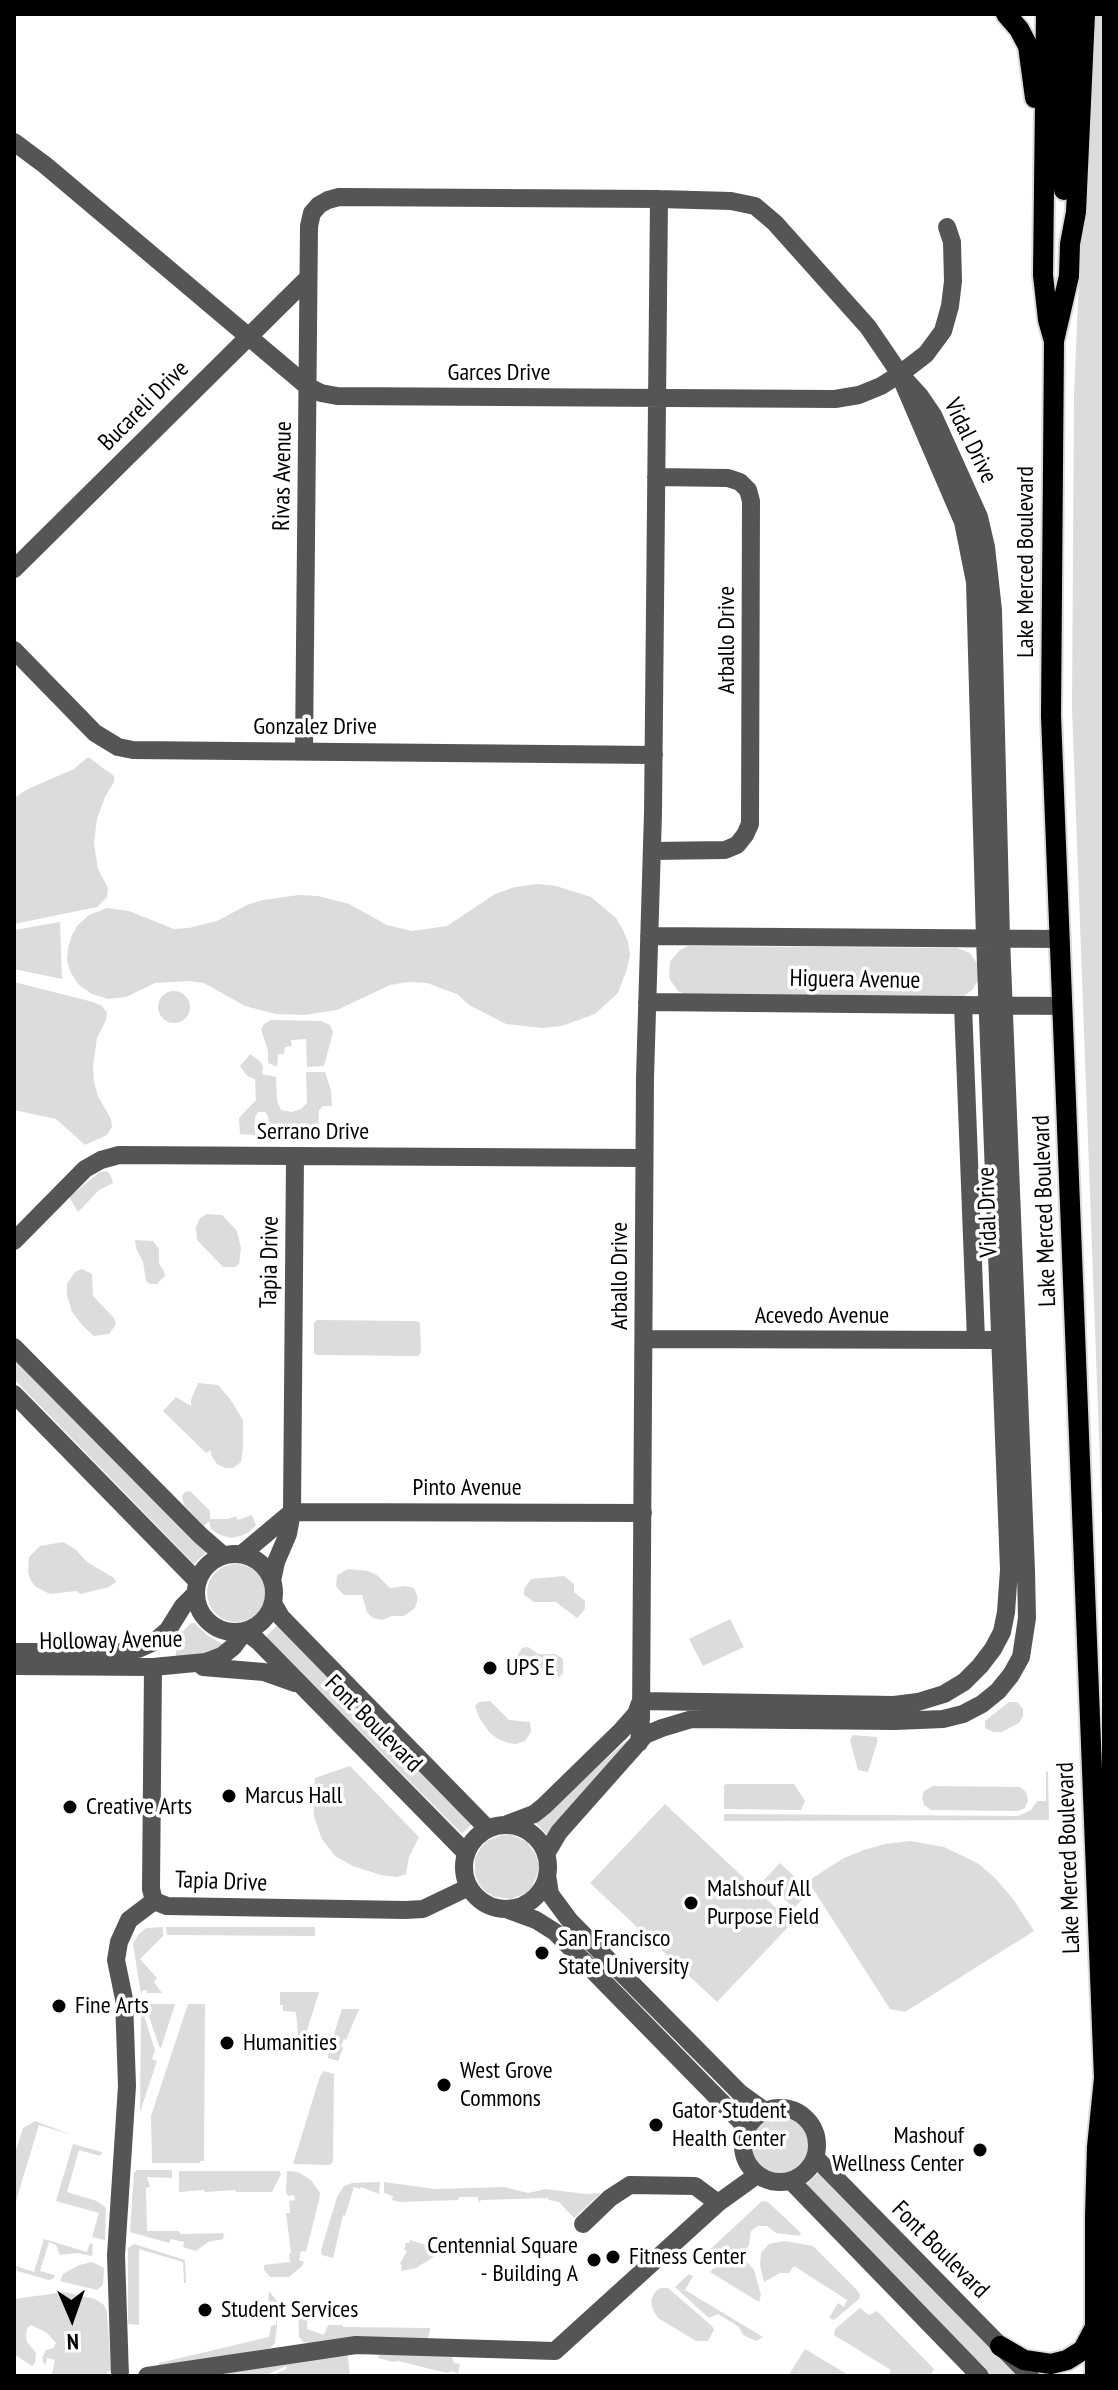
<!DOCTYPE html>
<style>
body{margin:0}
#map{position:relative;width:1118px;height:2390px;overflow:hidden;background:#fff;font-family:"PT Sans Narrow",sans-serif}
canvas{display:block}
.frame{position:absolute;inset:0;border:16px solid #000;pointer-events:none}
.north{position:absolute;left:32px;top:2278px;width:80px;height:80px;-webkit-text-stroke:6px #fff;paint-order:stroke;rotate:178deg;font-size:22px;font-weight:700;line-height:32px;text-align:center;color:#000}
.north::after{content:'';display:block;margin:auto;width:28px;height:36px;background:#000;clip-path:polygon(50% 0,100% 100%,50% 72%,0 100%)}
</style>
<div id="map">
<canvas width="1118" height="2390"></canvas>
<div class="frame"></div>
<div class="north">N</div>
</div>
<script>
const g = document.querySelector('canvas').getContext('2d');
g.lineJoin = 'round';
function fillPath(path, color) {
  g.fillStyle = color;
  g.fill(path, 'evenodd');
}
function poly(rows) {
  const path = new Path2D();
  for (const r of rows) {
    if (r.length === 3) {
      path.moveTo(r[0] + r[2], r[1]);
      path.arc(r[0], r[1], r[2], 0, 2 * Math.PI);
      continue;
    }
    path.moveTo(r[0], r[1]);
    for (let i = 2; i < r.length; i += 2) path.lineTo(r[i], r[i + 1]);
  }
  return path;
}
function strokePath(path, color, width, dash) {
  g.strokeStyle = color;
  g.lineWidth = width;
  g.lineCap = dash ? 'butt' : 'round';
  g.setLineDash(dash || []);
  g.stroke(path);
}
function write(font, color, halo, rows, align = 'center') {
  g.font = font + ' "PT Sans Narrow",sans-serif';
  g.lineWidth = 7;
  g.setLineDash([]);
  g.textBaseline = 'middle';
  g.strokeStyle = halo;
  g.fillStyle = color;
  for (const [text, x, y, turn = 0] of rows) {
    g.save();
    g.translate(x, y);
    g.rotate((+turn || 0) * Math.PI / 180);
    g.textAlign = isNaN(turn) ? turn : align;
    if (halo) g.strokeText(text, 0, 0);
    g.fillText(text, 0, 0);
    g.restore();
  }
}
fillPath(poly([
 [1090,14,1104,14,1104,1572,1072,708,1074,395],
 [88,757,114,776,114,782,105,797,97,819,94,843,98,869,108,888,107,897,97,907,14,924,14,798,28,789,74,769],
 [538,884,556,886,591,897,616,918,623,930,628,942,630,955,627,969,618,993,595,1014,562,1026,542,1028,506,1024,469,1005,457,994,427,983,408,982,390,985,337,1010,304,1015,276,1014,245,1006,204,983,188,981,155,983,126,997,108,999,92,994,79,985,71,973,67,961,68,948,72,935,78,925,89,915,107,908,129,911,174,929,189,928,217,921,247,905,263,900,299,895,318,896,349,904,387,925,412,931,447,926,495,894,515,887],
 [60,922,62,979,14,969,14,930],
 [688,946,957,948,970,953,978,965,979,979,972,990,964,996,952,998,689,996,678,991,669,978,670,961,680,950],
 [14,982,93,1002,102,1006,107,1012,106,1020,97,1038,93,1066,94,1082,98,1096,111,1119,112,1127,107,1135,85,1145,56,1119,14,1110],
 [174,1007,16],
 [271,1020,321,1021,330,1025,333,1032,324,1066,307,1067,306,1039,291,1040,292,1046,285,1047,284,1054,278,1054,277,1067,268,1063,268,1051,261,1029,264,1024],
 [250,1054,261,1062,263,1067,262,1074,276,1077,277,1101,281,1110,292,1112,301,1109,307,1103,306,1072,325,1072,331,1090,332,1106,323,1106,319,1110,318,1135,269,1135,268,1116,265,1112,258,1112,255,1117,255,1135,240,1134,239,1118,256,1100,255,1079,247,1076,240,1066],
 [107,1171,111,1176,113,1183,99,1190,78,1212,69,1197,100,1172],
 [207,1214,222,1215,237,1231,241,1248,239,1264,235,1267,223,1267,197,1240,196,1227,200,1218],
 [135,1240,153,1241,159,1249,159,1264,164,1271,165,1276,157,1284,150,1284,146,1281,143,1262,136,1248],
 [82,1269,92,1274,93,1296,114,1318,116,1324,109,1334,94,1336,82,1325,72,1312,67,1295,67,1284,75,1272],
 [317,1320,416,1321,420,1323,421,1352,418,1356,318,1355,314,1354,314,1323],
 [14,1357,207,1551,194,1564,14,1379],
 [198,1383,218,1385,230,1399,243,1420,243,1448,241,1462,233,1468,225,1468,217,1464,211,1455,211,1450,206,1453,163,1411,176,1397,191,1406,191,1400],
 [190,1491,210,1511,210,1519,228,1519,236,1516,238,1520,252,1515,256,1525,248,1533,240,1536,231,1538,220,1535,211,1529,209,1521,204,1526,184,1505,182,1496,185,1492],
 [63,1542,75,1549,87,1562,114,1578,116,1582,109,1587,81,1594,76,1591,50,1594,36,1587,31,1581,28,1572,29,1557,40,1546],
 [236,1593,29],
 [348,1569,368,1571,377,1575,390,1588,405,1586,414,1588,418,1598,415,1608,404,1616,392,1616,382,1620,373,1618,367,1612,362,1595,344,1595,339,1590,336,1586,337,1575],
 [564,1576,574,1584,574,1592,585,1601,585,1609,577,1618,556,1602,534,1602,524,1595,524,1589,531,1579],
 [730,1619,744,1647,703,1666,689,1639],
 [191,1623,195,1623,207,1635,224,1645,213,1652,176,1662,176,1638],
 [278,1625,474,1822,462,1834,267,1638,267,1635],
 [528,1647,538,1654,556,1654,563,1659,563,1673,559,1677,536,1668,532,1670,522,1668,517,1662,517,1656,522,1648],
 [490,1701,509,1720,530,1722,531,1732,525,1741,516,1744,508,1743,498,1739,490,1733,480,1719,475,1706,479,1702],
 [1009,1702,1017,1702,1023,1709,1023,1716,1019,1723,1002,1732,993,1732,985,1728,985,1721],
 [853,1735,877,1737,877,1743,868,1772,858,1770,850,1740],
 [627,1740,627,1743,547,1835,536,1823],
 [350,1766,419,1837,409,1857,406,1874,397,1877,381,1875,353,1866,335,1856,322,1839,314,1817,313,1794,315,1778],
 [1046,1771,1048,1772,1049,1820,724,1821,724,1814,1018,1816,1031,1810,1037,1801,1046,1801],
 [727,1784,794,1784,805,1801,801,1810,724,1809,724,1785],
 [933,1786,1020,1787,1026,1792,1028,1800,1025,1808,1018,1811,931,1810,924,1805,922,1798,924,1791],
 [665,1804,792,1923,717,2002,590,1883],
 [502,1835,512,1835,527,1842,536,1855,539,1865,537,1875,533,1885,526,1893,511,1899,495,1897,486,1892,479,1884,475,1874,475,1859,480,1849,487,1841],
 [910,1841,944,1847,979,1864,995,1878,1013,1899,1034,1931,905,2012,890,2009,808,1881,844,1858,864,1850,885,1844],
 [780,1863,810,1891,794,1908,764,1880],
 [163,1927,163,1936,140,1959,157,1978,154,1982,162,1993,147,1993,147,1990,143,1990,141,1994,133,1944,138,1935,146,1928],
 [166,1927,315,1927,315,1936,167,1935],
 [280,1992,319,1992,305,2037,298,2037,296,2012,283,2011,283,2005,280,2005],
 [145,2004,175,2004,161,2048,159,2046],
 [188,2004,205,2004,204,2161,200,2161,200,2163,152,2163,151,2116],
 [141,2006,155,2050,152,2059,157,2061,140,2112],
 [342,2009,359,2009,346,2040,344,2039,341,2046,343,2048,338,2061,328,2058,329,2050],
 [324,2071,334,2074,333,2161,330,2165,293,2164,320,2076],
 [780,2145,28],
 [35,2121,72,2135,39,2125,15,2204,14,2156,23,2128],
 [73,2144,102,2152,100,2156,79,2150,67,2192,97,2201,106,2208,105,2240,92,2237,99,2213,56,2201],
 [136,2170,172,2170,172,2178,147,2177,150,2187,146,2188,147,2231,179,2231,180,2234,231,2233,224,2233,223,2239,208,2242,196,2251,183,2247,184,2242,171,2239,169,2243,130,2232,134,2171,136,2173],
 [179,2171,279,2171,281,2174,272,2192,236,2192,235,2190,205,2192,204,2190,179,2192],
 [287,2171,298,2172,311,2180,320,2193,319,2200,306,2252,301,2251,299,2260,304,2262,302,2266,289,2277,270,2277,264,2270,264,2265,290,2262,289,2254,291,2253,286,2213,290,2213,289,2201,295,2200,294,2195,288,2196,286,2192],
 [819,2172,1021,2376,993,2376,807,2187,806,2185],
 [380,2182,379,2194,361,2187,360,2189,354,2187,345,2216,343,2215,333,2258,322,2255,321,2250,337,2197,344,2186,352,2183],
 [384,2182,435,2189,504,2187,528,2193,546,2189,585,2194,601,2193,574,2218,559,2202,549,2200,548,2198,481,2200,479,2203,478,2197,459,2197,458,2200,400,2202,392,2200,393,2196,384,2193],
 [762,2201,768,2202,801,2233,799,2236,776,2233,767,2226,758,2226,751,2231,749,2245,744,2252,723,2255,709,2262,710,2260,703,2256],
 [44,2239,87,2252,90,2243,93,2244,92,2256,78,2253,60,2255,56,2245,49,2242,40,2271,55,2275,53,2279,49,2280,17,2271,16,2266,34,2272],
 [410,2240,433,2247,435,2256,416,2268,401,2271,402,2265,400,2264,407,2251,404,2250,406,2243,409,2243],
 [784,2241,813,2246,857,2290,860,2295,859,2299,834,2320,829,2318,838,2303,844,2307,847,2300,794,2266,789,2273,780,2273,764,2282,760,2265,761,2253,769,2244],
 [134,2244,185,2260,186,2283,184,2283,183,2262,139,2249,139,2325,128,2324,128,2248],
 [741,2260,748,2263,754,2270,761,2295,759,2302,710,2272,722,2261],
 [92,2262,104,2268,103,2285,99,2288,97,2290,60,2281,63,2274,79,2265],
 [689,2274,693,2276,685,2290,763,2337,756,2341,743,2335,739,2327,718,2314,709,2318,700,2310,675,2287],
 [660,2288,668,2288,712,2326,714,2330,708,2341,696,2341,658,2318,653,2310,651,2301,654,2293],
 [269,2291,277,2301,277,2326,275,2343,270,2348,159,2368,159,2363,269,2337,271,2326,276,2325,276,2315,271,2314,270,2306,268,2306],
 [65,2292,95,2299,104,2305,107,2312,111,2370,103,2376,52,2374,55,2360,47,2358,45,2366,42,2358,46,2350,53,2348,56,2343,47,2333,31,2325,27,2328,26,2337,27,2342,36,2353,35,2363,32,2366,14,2354,14,2299],
 [860,2308,869,2315,877,2311,934,2369,932,2373,928,2376,891,2376,889,2375,891,2370,834,2335,835,2329],
 [298,2309,305,2311,305,2314,308,2316,307,2329,324,2335,328,2325,342,2325,343,2327,430,2328,430,2331,427,2340,311,2343,303,2342,299,2337],
 [805,2349,850,2376,788,2376],
 [379,2354,452,2357,454,2363,460,2364,458,2374,452,2371,447,2373,398,2361,393,2362,378,2358],
 [344,2355,348,2356,350,2376,270,2376,287,2369,286,2366,264,2376,204,2376]
]), '#dcdcdc');
const major = poly([
 [1006,14,1019,29,1028,46,1035,98],
 [1046,14,1043,275,1048,320,1054,341],
 [1085,14,1076,212,1070,244,1069,276,1054,341,1051,716,1104,2078,1097,2147,1095,2217,1095,2376],
 [1064,190,1065,14],
 [1000,2346,1024,2360,1051,2364,1067,2360,1083,2350,1094,2329]
]);
strokePath(major, '#dbdbdb', 24);
strokePath(poly([
 [14,142,45,165,307,386,321,393,337,396,835,399,859,395,881,386,900,374,926,354,943,331,950,306,953,281,952,242,947,227],
 [14,569,308,278],
 [14,650,95,733,118,747,133,750,654,755],
 [304,751,309,226,312,213,319,205,328,200,339,197,659,199,731,201,755,206,775,223,868,327,900,374,920,396,933,415,979,517,986,547,993,610,1001,938,1026,1570,1027,1618,1021,1657,1011,1675,998,1691,982,1704,963,1714,943,1719,895,1721,692,1719,662,1728,645,1735,559,1832,546,1854],
 [652,851,725,850,737,845,745,835,750,824,751,501,748,490,740,482,728,478,656,477],
 [649,936,1060,939],
 [647,1002,1062,1006],
 [963,1005,976,1340],
 [14,1241,85,1169,101,1160,119,1155,644,1158],
 [644,1339,1001,1340],
 [14,1347,201,1536,223,1555],
 [14,1394,197,1581],
 [292,1512,643,1513],
 [242,1554,292,1512],
 [235,1593,39],
 [272,1581,276,1562,288,1534,292,1512,295,1156],
 [273,1603,281,1617,488,1829],
 [245,1631,258,1641,466,1853],
 [14,1652,121,1652,138,1649,154,1642,168,1630,183,1606,196,1593],
 [14,1666,153,1667,206,1662,222,1656,233,1647,245,1631],
 [153,1667,151,1889,154,1901,167,1906,406,1910,423,1909,469,1887],
 [203,1667,264,1672,295,1683],
 [641,1701,894,1705,918,1702,944,1694,964,1682,980,1666,993,1649,1002,1632,1006,1612,1009,1570,985,938,975,582,963,522,904,385],
 [639,1743,641,1718,645,1077,653,813,659,199],
 [505,1825,534,1814,544,1806,621,1731,636,1714,640,1703],
 [506,1867,42],
 [547,1875,550,1894,570,1921,740,2093,765,2111],
 [506,1909,536,1920,555,1932,747,2128],
 [780,2145,37],
 [815,2157,1030,2376],
 [791,2181,980,2376],
 [583,2224,610,2198,630,2185,695,2186,718,2203,757,2175],
 [120,2376,116,2255,127,2086,124,1999,116,1960,119,1942,129,1920,154,1901],
 [147,2376,356,2345,555,2351,718,2203]
]), '#555', 18);
strokePath(major, '#000', 20);
for (const [x, y, r, color] of [
 [490,1668,8,"#000"],
 [229,1796,8,"#000"],
 [70,1807,8,"#000"],
 [691,1903,8,"#000"],
 [542,1953,8,"#000"],
 [59,2006,8,"#000"],
 [227,2043,8,"#000"],
 [444,2085,8,"#000"],
 [656,2125,8,"#000"],
 [980,2150,8,"#000"],
 [613,2257,8,"#000"],
 [594,2260,8,"#000"],
 [205,2310,8,"#000"]
]) {
  const dot = new Path2D();
  dot.arc(x, y, r, 0, 2 * Math.PI);
  g.fillStyle = color;
  g.fill(dot);
  strokePath(dot, '#fff', 3);
}
write('24px', '#000', '#fff', [
 ["Garces Drive",499,373],
 ["Bucareli Drive",144,406,-45],
 ["Vidal Drive",970,441,64],
 ["Rivas Avenue",283,476,-89],
 ["Lake Merced Boulevard",1026,562,-90],
 ["Arballo Drive",727,640,-90],
 ["Gonzalez Drive",315,727],
 ["Higuera Avenue",855,980,1],
 ["Serrano Drive",313,1132],
 ["Lake Merced Boulevard",1045,1211,-92],
 ["Vidal Drive",988,1212,-92],
 ["Tapia Drive",270,1262,-89],
 ["Arballo Drive",620,1276,-90],
 ["Acevedo Avenue",822,1316],
 ["Pinto Avenue",467,1488],
 ["Holloway Avenue",111,1641,-1],
 ["Font Boulevard",373,1724,45],
 ["Lake Merced Boulevard",1069,1858,-92],
 ["Tapia Drive",221,1882,2],
 ["Font Boulevard",940,2250,45]
]);
write('24px', '#000', '#fff', [
 ["UPS E",506,1668],
 ["Marcus Hall",245,1796],
 ["Creative Arts",86,1807],
 ["Malshouf All",707,1889],
 ["Purpose Field",707,1917],
 ["San Francisco",558,1939],
 ["State University",558,1967],
 ["Fine Arts",75,2006],
 ["Humanities",243,2043],
 ["West Grove",460,2071],
 ["Commons",460,2099],
 ["Gator Student",672,2111],
 ["Health Center",672,2139],
 ["Mashouf",964,2136,"right"],
 ["Wellness Center",964,2164,"right"],
 ["Centennial Square",578,2246,"right"],
 ["- Building A",578,2274,"right"],
 ["Fitness Center",629,2257],
 ["Student Services",221,2310]
], 'left');
</script>
